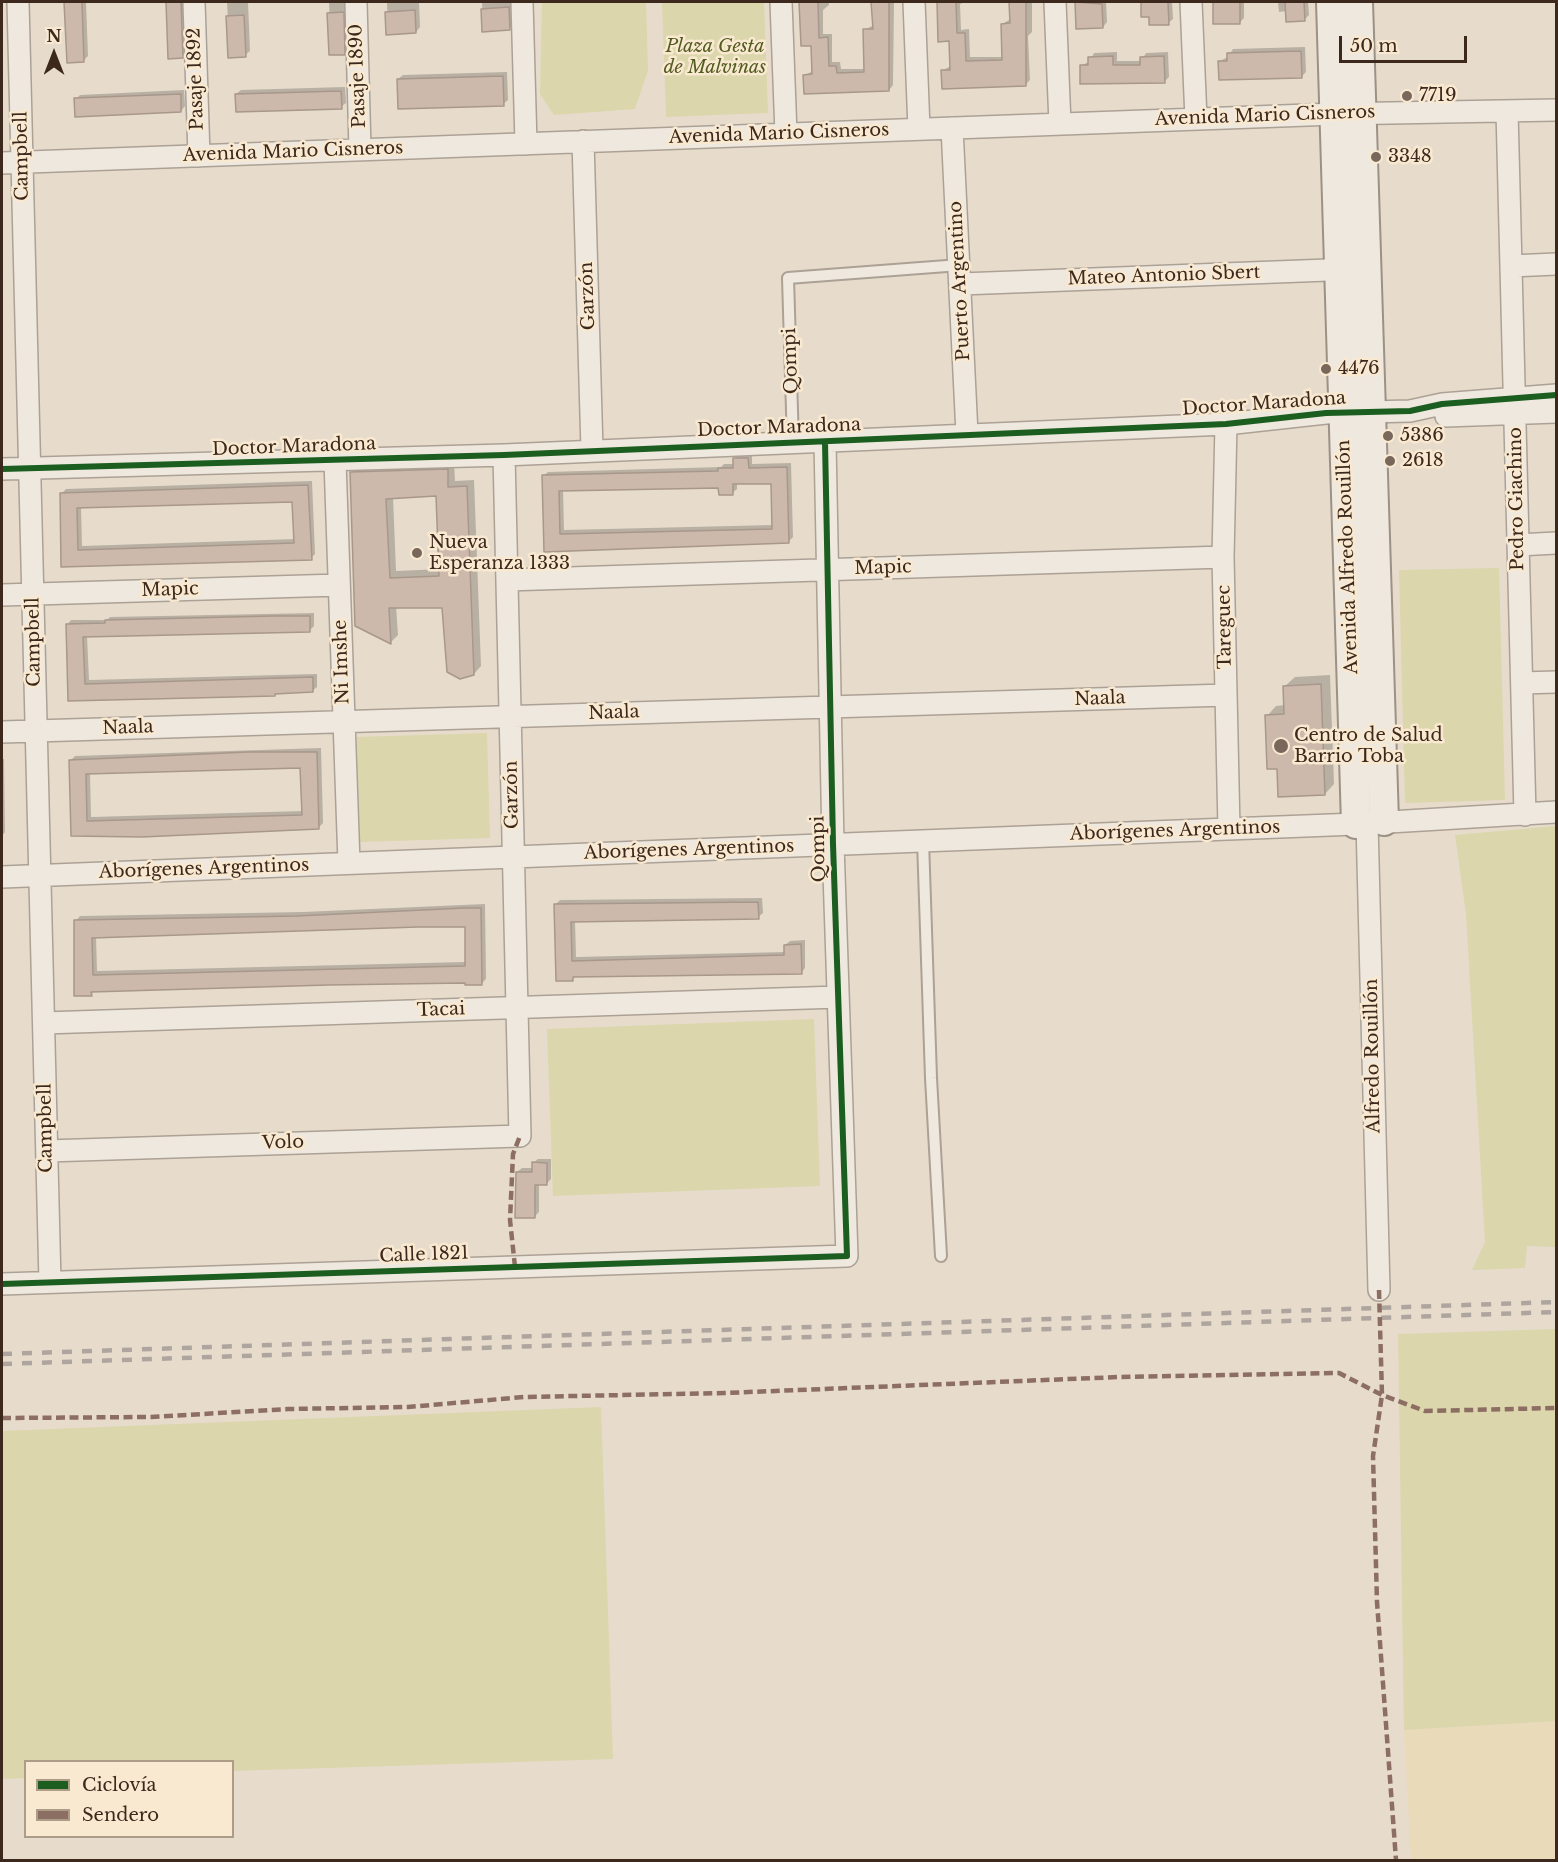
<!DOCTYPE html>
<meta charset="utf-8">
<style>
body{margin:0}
#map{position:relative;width:1558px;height:1862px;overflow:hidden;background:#e7dccc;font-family:"Libre Baskerville",serif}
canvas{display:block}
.frame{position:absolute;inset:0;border:3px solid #3c281c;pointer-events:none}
.legend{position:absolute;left:24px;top:1760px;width:210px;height:78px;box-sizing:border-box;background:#f9e9d0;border:2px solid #ad9c88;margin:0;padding:8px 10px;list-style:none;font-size:18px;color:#3c281c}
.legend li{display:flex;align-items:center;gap:12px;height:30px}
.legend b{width:30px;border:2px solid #ad9c88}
.north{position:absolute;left:24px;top:24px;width:60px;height:60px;-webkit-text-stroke:4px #f9e9d0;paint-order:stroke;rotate:0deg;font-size:16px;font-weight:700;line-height:24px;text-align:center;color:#3c281c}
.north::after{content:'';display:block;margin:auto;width:21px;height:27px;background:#3c281c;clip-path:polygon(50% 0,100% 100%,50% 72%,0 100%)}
.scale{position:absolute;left:1339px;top:36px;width:128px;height:27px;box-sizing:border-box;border:3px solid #3c281c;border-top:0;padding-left:8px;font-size:18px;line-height:21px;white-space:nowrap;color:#3c281c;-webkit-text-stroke:4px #f9e9d0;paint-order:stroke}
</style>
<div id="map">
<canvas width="1558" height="1862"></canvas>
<div class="frame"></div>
<ul class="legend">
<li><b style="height:8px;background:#1b5e20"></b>Ciclovía</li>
<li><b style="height:8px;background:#8d6e63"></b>Sendero</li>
</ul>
<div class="north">N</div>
<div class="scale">50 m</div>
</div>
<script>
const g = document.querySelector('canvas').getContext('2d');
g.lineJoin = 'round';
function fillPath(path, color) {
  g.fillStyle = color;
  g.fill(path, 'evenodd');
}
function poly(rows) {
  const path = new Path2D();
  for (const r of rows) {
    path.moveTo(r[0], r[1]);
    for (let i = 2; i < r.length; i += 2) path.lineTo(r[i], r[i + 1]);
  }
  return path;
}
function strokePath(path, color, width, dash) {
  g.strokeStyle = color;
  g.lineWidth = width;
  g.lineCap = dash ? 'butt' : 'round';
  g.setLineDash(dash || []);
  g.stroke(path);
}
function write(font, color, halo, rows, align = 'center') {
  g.font = font + ' "Libre Baskerville",serif';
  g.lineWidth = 5;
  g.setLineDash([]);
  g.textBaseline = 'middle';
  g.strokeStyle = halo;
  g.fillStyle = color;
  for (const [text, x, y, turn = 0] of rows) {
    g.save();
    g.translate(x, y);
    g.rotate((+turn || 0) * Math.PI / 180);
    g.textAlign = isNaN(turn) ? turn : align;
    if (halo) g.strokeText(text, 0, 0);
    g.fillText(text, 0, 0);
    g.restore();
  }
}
fillPath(poly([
 [1556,1721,1556,1860,1411,1860,1404,1730]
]), '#e9daba');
fillPath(poly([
 [542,2,646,2,648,71,635,109,554,115,540,94],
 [662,2,764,2,768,113,666,117],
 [1499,568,1505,800,1405,803,1399,570],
 [487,733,490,838,360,842,357,737],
 [1556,826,1556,1247,1527,1246,1525,1268,1472,1270,1485,1242,1466,914,1455,835],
 [814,1019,820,1186,553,1196,547,1029],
 [1556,1329,1556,1721,1404,1730,1398,1334],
 [601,1407,613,1759,233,1771,232,1762,26,1762,25,1778,2,1779,2,1431]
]), '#dbd6ac');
fillPath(poly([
 [66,2,86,2,88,56,84,60,68,61],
 [168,2,186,2,187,52,182,57,170,57],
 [227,2,248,2,250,51,245,55,230,56],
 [329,2,348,2,349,49,344,53,331,54],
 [387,2,419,2,420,27,416,32,388,33],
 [482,2,513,2,514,24,509,29,483,30],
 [801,2,829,2,829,5,823,10,823,34,832,34,832,62,840,62,841,69,866,69,864,30,874,25,873,2,894,2,893,85,889,90,805,75,813,71,813,44,803,44],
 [939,2,965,2,960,4,961,30,969,29,970,57,1002,57,1002,24,1011,19,1011,2,1032,2,1032,32,1028,36,1030,80,1025,85,943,70,951,66,951,40,940,40],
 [1077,2,1106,2,1107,22,1103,27,1077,27],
 [1142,2,1172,2,1173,19,1168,23,1151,15,1142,15],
 [1214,2,1244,2,1244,18,1240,22,1215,23],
 [1278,2,1308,2,1309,15,1304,20,1287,11,1279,12],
 [1305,47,1306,72,1301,77,1220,61,1228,57,1233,49],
 [1117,52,1117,61,1141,61,1146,53,1168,52,1169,77,1164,82,1081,66,1090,61,1094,53],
 [507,72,508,100,503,104,398,79,403,75],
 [345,87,346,103,341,107,236,94,241,90],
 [184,90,185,106,181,111,76,99,80,95],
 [739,454,752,454,752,464,791,463,793,537,788,542,545,550,543,476,548,472,721,467,724,464,734,464,734,459],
 [737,483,772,483,773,525,564,530,563,489,720,486,732,493,737,489],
 [454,463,455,481,474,480,481,666,474,674,444,606,396,606,398,635,391,642,357,625,351,473,358,466],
 [437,495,441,569,396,571,393,497],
 [312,481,315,554,311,558,63,566,61,494,66,489],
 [293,500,296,539,82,546,81,507],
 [314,613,314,626,310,630,87,636,89,680,317,674,317,687,312,691,277,692,275,695,70,699,67,625,71,620,107,620,110,617],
 [1330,675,1334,784,1325,794,1279,768,1267,716,1276,706,1285,705,1285,686,1295,677],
 [321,748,323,823,318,828,72,835,71,760,75,756],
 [302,767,303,811,91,817,90,773],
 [2,759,4,759,5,832,2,836],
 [762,898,763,913,758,917,575,921,576,957,786,952,785,945,790,941,805,940,805,968,801,973,575,976,572,979,555,905,560,900],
 [485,904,486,979,482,983,421,981,95,991,91,994,76,921,80,916,303,912],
 [466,925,466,962,97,971,96,936],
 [538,1159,551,1159,551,1179,546,1184,539,1184,539,1212,534,1217,517,1172,522,1168,533,1168,533,1163]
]), '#0003');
const building = poly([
 [64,2,82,2,84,62,67,63,64,2],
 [166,2,181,2,183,58,168,59,166,2],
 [799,2,818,2,819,38,828,37,829,66,836,66,837,73,864,72,863,29,873,29,871,2,889,2,889,91,804,94,803,75,812,74,811,46,801,46,799,2],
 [937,2,956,2,957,33,965,33,966,61,1002,60,1001,24,1010,23,1009,2,1026,2,1026,86,942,89,941,70,950,70,949,41,938,42,937,2],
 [1075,2,1102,4,1103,28,1076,29,1075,2],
 [1141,2,1168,2,1169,25,1149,25,1149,17,1141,17,1141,2],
 [1213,2,1240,2,1240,24,1213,24,1213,2],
 [1285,2,1304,2,1305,21,1286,22,1285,2],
 [509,7,510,30,482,32,481,9,509,7],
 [415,10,416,33,386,35,385,12,415,10],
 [344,12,345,55,329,55,327,13,344,12],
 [244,15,246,57,228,58,226,16,244,15],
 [1301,51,1302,78,1219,80,1218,61,1227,61,1227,53,1301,51],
 [1113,56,1113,65,1140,65,1140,57,1164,56,1165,83,1080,84,1080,65,1088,65,1088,57,1113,56],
 [503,76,504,106,398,109,397,79,503,76],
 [341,91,342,109,236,112,235,94,341,91],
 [181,94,181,112,75,117,74,98,181,94],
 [733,458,748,458,749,468,787,467,789,543,544,552,542,475,718,471,718,468,733,468,733,458],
 [733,484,771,484,772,529,560,534,559,491,718,488,719,495,733,495,733,484],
 [448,469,448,487,467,486,474,675,460,679,447,672,442,608,389,608,391,644,355,626,350,472,448,469],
 [436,496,439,576,390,578,386,499,436,496],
 [308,485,312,560,61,567,60,493,308,485],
 [292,502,294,543,78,550,77,508,292,502],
 [273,616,310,616,310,632,83,637,85,684,313,677,313,692,275,694,275,696,68,701,66,624,105,623,105,620,273,616],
 [1321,684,1325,795,1278,797,1277,769,1267,769,1265,715,1284,714,1283,686,1321,684],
 [248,752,317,752,319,829,142,837,71,836,69,760,248,752],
 [300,768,302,815,87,821,86,774,300,768],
 [758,902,759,919,571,922,572,961,784,955,784,945,801,944,802,974,573,977,573,981,556,981,554,904,758,902],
 [464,908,481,908,482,985,465,985,465,983,328,985,91,992,92,996,74,996,74,920,297,916,464,908],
 [418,927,465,927,465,966,93,975,92,938,418,927],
 [532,1162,547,1163,547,1185,535,1185,535,1218,515,1218,516,1172,532,1172,532,1162]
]);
fillPath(building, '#ccb9ac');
strokePath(building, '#a8978b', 1.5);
const lane = poly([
 [793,444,788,278,960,265],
 [923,841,931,1078,941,1256]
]);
const street = poly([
 [18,2,50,1282],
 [194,2,199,156],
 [356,2,360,150],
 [522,2,526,144],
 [781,2,786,134],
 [914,2,919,129],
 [1055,2,1060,124],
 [1191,2,1196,119],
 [1507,111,1525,815],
 [952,128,967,434],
 [583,141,592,450],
 [2,163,1335,114,1556,110],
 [1511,266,1556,264],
 [961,284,1354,269],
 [1446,416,1556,412],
 [1226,424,1223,557,1229,829],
 [335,461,349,863],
 [2,469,504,455,1226,424,1326,413,1410,411,1442,404,1556,395],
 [1518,545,1556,543],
 [507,580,1223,557],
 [2,595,339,585],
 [1522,683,1556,682],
 [2,732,1226,695],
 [1367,823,1379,1290],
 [2,877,1356,824,1556,812],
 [44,1023,838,997],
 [47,1151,520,1136,504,455],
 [2,1284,847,1256,833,844,825,442]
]);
const secondary = poly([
 [1331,2,1356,824],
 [1358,2,1384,821]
]);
strokePath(lane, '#aca195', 14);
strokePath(street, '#aca195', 24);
strokePath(secondary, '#9c9185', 32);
strokePath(lane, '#efe8de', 10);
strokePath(street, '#efe8de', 21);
strokePath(secondary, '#efe8de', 28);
strokePath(poly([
 [2,1354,1556,1302],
 [2,1364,1556,1312]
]), '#aea69e', 4.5, [10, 10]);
strokePath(poly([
 [515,1267,510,1220,513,1154,520,1136],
 [1379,1290,1382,1395,1373,1456,1377,1602,1396,1860],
 [2,1418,151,1417,288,1409,408,1407,524,1397,725,1393,1119,1377,1339,1373,1382,1395,1425,1411,1556,1408]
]), '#8d6e63', 4.5, [9, 4.5]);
strokePath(poly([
 [2,469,504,455,1226,424,1326,413,1410,411,1442,404,1556,395],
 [2,1284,847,1256,833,844,825,442]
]), '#1b5e20', 6);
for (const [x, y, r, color] of [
 [1407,96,6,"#78675a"],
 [1376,157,6,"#78675a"],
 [1326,369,6,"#78675a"],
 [1388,436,6,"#78675a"],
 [1390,461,6,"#78675a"],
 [417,553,6,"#78675a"],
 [1281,746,8,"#78675a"]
]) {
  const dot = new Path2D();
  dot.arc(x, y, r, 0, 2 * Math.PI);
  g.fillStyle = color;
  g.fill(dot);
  strokePath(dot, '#f9e9d0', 2);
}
write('italic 18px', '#525b20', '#f9e9d0', [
 ["Plaza Gesta",715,47],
 ["de Malvinas",715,68]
]);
write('18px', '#3c281c', '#f9e9d0', [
 ["Pasaje 1890",358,76,-92],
 ["Pasaje 1892",196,79,-92],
 ["Avenida Mario Cisneros",1265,116,-2],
 ["Avenida Mario Cisneros",779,134,-2],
 ["Avenida Mario Cisneros",293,152,-2],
 ["Campbell",22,156,-91],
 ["Mateo Antonio Sbert",1164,276,-2],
 ["Puerto Argentino",960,281,-93],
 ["Garzón",588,296,-92],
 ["Qompi",791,361,-92],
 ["Doctor Maradona",1264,404,-4],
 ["Doctor Maradona",779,428,-2],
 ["Doctor Maradona",294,447,-2],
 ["Pedro Giachino",1517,499,-91],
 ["Avenida Alfredo Rouillón",1348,557,-92],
 ["Mapic",883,568,-2],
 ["Mapic",170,590,-2],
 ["Tareguec",1225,627,-91],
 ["Campbell",34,642,-91],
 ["Ni Imshe",342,662,-92],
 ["Naala",1100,699,-2],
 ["Naala",614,713,-2],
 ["Naala",128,728,-2],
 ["Garzón",512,795,-91],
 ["Aborígenes Argentinos",1175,831,-2],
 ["Qompi",819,849,-91],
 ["Aborígenes Argentinos",689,850,-2],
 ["Aborígenes Argentinos",204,869,-2],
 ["Tacai",441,1010,-2],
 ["Alfredo Rouillón",1373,1056,-91],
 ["Campbell",46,1128,-91],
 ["Volo",283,1143,-2],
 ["Calle 1821",424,1255,-2]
]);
write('18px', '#3c281c', '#f9e9d0', [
 ["7719",1419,96],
 ["3348",1388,157],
 ["4476",1338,369],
 ["5386",1400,436],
 ["2618",1402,461],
 ["Nueva",429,543],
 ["Esperanza 1333",429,564],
 ["Centro de Salud",1294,736],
 ["Barrio Toba",1294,757]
], 'left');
</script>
